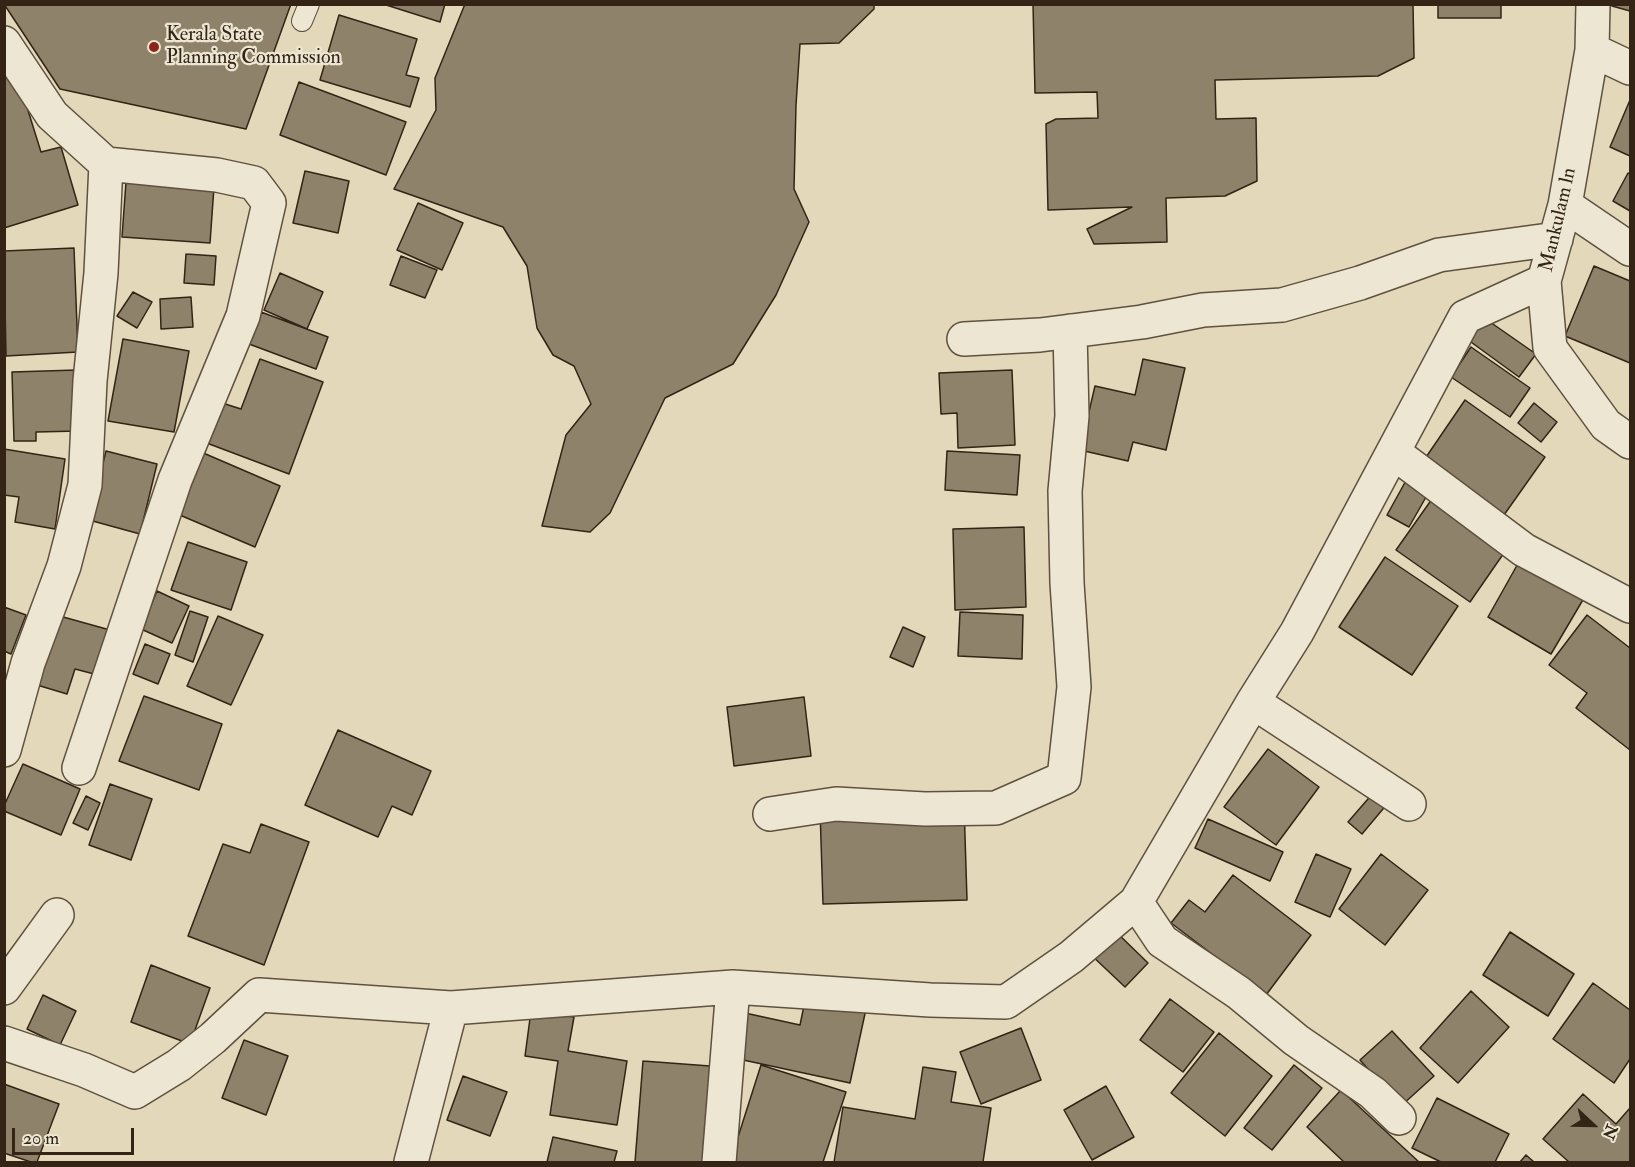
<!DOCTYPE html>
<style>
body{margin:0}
#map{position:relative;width:1635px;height:1167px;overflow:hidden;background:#e3d8ba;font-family:"IM FELL Double Pica",serif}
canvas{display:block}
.frame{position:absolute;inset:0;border:6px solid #332416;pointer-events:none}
.north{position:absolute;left:1563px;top:1095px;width:60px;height:60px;-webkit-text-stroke:4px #ede6d2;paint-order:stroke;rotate:112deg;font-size:16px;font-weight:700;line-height:24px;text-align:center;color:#332416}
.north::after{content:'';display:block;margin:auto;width:21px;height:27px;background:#332416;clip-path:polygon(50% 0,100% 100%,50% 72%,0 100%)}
.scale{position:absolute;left:12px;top:1128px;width:122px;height:27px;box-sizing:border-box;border:3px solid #332416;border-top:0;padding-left:8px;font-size:18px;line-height:21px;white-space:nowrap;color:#332416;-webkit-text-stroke:4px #ede6d2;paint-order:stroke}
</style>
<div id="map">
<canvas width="1635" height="1167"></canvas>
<div class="frame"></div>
<div class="north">N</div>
<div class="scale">20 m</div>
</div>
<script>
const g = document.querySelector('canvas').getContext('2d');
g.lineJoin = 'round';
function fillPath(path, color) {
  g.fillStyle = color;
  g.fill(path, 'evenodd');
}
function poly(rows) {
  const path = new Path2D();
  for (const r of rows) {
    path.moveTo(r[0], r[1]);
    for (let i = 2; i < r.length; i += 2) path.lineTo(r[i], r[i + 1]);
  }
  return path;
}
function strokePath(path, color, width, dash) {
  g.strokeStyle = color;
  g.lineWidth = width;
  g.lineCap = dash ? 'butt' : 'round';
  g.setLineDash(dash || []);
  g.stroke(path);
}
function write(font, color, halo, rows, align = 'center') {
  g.font = font + ' "IM FELL Double Pica",serif';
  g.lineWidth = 4.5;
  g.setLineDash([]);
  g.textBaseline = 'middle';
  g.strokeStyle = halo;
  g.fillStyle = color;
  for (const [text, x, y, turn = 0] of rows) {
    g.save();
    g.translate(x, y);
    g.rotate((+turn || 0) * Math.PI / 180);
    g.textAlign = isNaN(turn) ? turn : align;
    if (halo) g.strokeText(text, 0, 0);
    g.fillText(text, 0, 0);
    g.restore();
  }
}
const building = poly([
 [4,4,291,4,246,129,60,89,4,4],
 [383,4,445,4,440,22,383,4],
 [465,4,874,4,874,9,839,43,800,44,796,105,794,189,809,222,776,295,733,364,665,398,610,513,590,532,542,526,566,435,591,404,574,366,553,355,537,328,527,266,503,227,394,189,436,110,435,78,465,4],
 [1033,4,1413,4,1414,58,1378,76,1215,80,1216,119,1256,118,1257,181,1225,196,1166,198,1167,242,1094,244,1087,229,1132,207,1048,210,1046,124,1056,119,1098,118,1097,92,1035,93,1033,4],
 [1438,4,1501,4,1501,18,1438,18,1438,4],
 [1612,4,1630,4,1630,11,1612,6,1612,4],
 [339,15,417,39,406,75,419,78,410,107,320,80,339,15],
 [11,56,41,152,61,147,78,205,4,228,4,58,11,56],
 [299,82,406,122,386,175,280,135,299,82],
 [1630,100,1630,156,1610,147,1630,100],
 [305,171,349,181,338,233,293,223,305,171],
 [1628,173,1630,174,1630,211,1613,201,1628,173],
 [126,182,214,187,210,243,122,237,126,182],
 [418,203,463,223,442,270,397,250,418,203],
 [74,248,78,352,6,356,4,251,74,248],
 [186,254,216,256,214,285,184,283,186,254],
 [401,256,437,270,425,298,390,285,401,256],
 [1594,266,1630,281,1630,363,1565,336,1594,266],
 [280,273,323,292,307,329,264,310,280,273],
 [133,292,152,302,137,328,117,316,133,292],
 [191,297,193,327,161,329,160,299,191,297],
 [261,312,328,337,316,369,249,344,261,312],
 [1480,315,1536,354,1519,377,1464,337,1480,315],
 [123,339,189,351,174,432,108,421,123,339],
 [1471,347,1530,388,1510,417,1451,377,1471,347],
 [260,359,323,382,289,474,204,442,219,402,241,409,260,359],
 [1143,359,1185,368,1166,450,1133,442,1128,461,1080,450,1095,386,1135,395,1143,359],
 [77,370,78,431,36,432,36,441,14,441,12,372,77,370],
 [1012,370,1015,445,958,448,957,413,941,414,939,373,1012,370],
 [1465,400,1545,457,1499,522,1420,466,1465,400],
 [1534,403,1557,422,1541,442,1518,423,1534,403],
 [4,449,65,459,55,529,15,522,19,497,4,495,4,449],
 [106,451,157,464,140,534,89,520,106,451],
 [947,451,1020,455,1017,495,945,490,947,451],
 [201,452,280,486,255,547,175,513,201,452],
 [1408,477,1430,490,1409,527,1387,515,1408,477],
 [1432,499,1506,550,1470,602,1396,550,1432,499],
 [1024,527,1026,607,955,610,953,529,1024,527],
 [188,542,247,562,231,610,171,590,188,542],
 [1385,557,1458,606,1412,675,1339,627,1385,557],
 [1520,560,1584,598,1551,654,1488,617,1520,560],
 [157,591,189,606,172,643,141,629,157,591],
 [4,607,26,615,11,654,4,651,4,607],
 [190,611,208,617,193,662,175,655,190,611],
 [960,612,1023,615,1022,659,958,656,960,612],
 [56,615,110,630,98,675,75,669,67,694,37,685,56,615],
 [1587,615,1630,648,1630,750,1576,708,1587,693,1549,665,1587,615],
 [218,616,263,635,231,705,187,686,218,616],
 [903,627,925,637,913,667,890,657,903,627],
 [145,644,170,654,158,684,133,674,145,644],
 [144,696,222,724,199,790,119,761,144,696],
 [804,697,811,756,734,766,727,707,804,697],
 [338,730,431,771,412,815,392,806,378,837,305,805,338,730],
 [1268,749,1319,787,1276,845,1224,807,1268,749],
 [23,764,80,789,61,835,4,811,4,806,23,764],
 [110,784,152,799,131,860,89,845,110,784],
 [1374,792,1388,803,1362,834,1348,822,1374,792],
 [86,796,100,803,88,830,73,823,86,796],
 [964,804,967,900,823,904,820,809,964,804],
 [1208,819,1283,852,1270,881,1195,848,1208,819],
 [261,824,309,842,264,965,188,936,223,844,250,853,261,824],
 [1316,854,1351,869,1330,917,1295,902,1316,854],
 [1381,854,1428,890,1385,945,1339,909,1381,854],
 [1233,875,1311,935,1266,995,1171,923,1189,900,1205,912,1233,875],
 [1113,929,1148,963,1125,987,1089,953,1113,929],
 [1510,932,1574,974,1548,1016,1483,975,1510,932],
 [151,965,210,988,190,1044,131,1022,151,965],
 [1593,983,1630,1010,1630,1059,1614,1083,1553,1039,1593,983],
 [1471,991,1509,1027,1458,1083,1420,1048,1471,991],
 [43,995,76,1011,60,1045,27,1029,43,995],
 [806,996,866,1009,850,1083,734,1058,745,1013,800,1025,806,996],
 [1170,999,1214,1032,1183,1072,1140,1040,1170,999],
 [531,1011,574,1017,568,1051,627,1061,617,1125,550,1115,558,1061,525,1056,531,1011],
 [1021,1028,1041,1080,981,1104,960,1052,1021,1028],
 [1392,1031,1434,1076,1401,1106,1360,1060,1392,1031],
 [1219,1033,1272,1076,1225,1136,1171,1093,1219,1033],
 [244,1040,288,1056,266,1115,222,1098,244,1040],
 [643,1061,710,1066,703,1162,635,1162,643,1061],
 [761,1065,846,1092,823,1162,730,1162,761,1065],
 [1294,1065,1322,1088,1272,1150,1244,1128,1294,1065],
 [923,1067,956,1072,951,1102,991,1108,983,1162,834,1162,843,1107,915,1119,923,1067],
 [463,1076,507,1092,490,1136,447,1120,463,1076],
 [4,1084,59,1104,37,1162,31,1162,4,1153,4,1084],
 [1106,1086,1134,1137,1092,1160,1064,1110,1106,1086],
 [1341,1090,1419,1162,1344,1162,1307,1127,1341,1090],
 [1583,1094,1616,1124,1630,1108,1630,1162,1569,1162,1543,1139,1583,1094],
 [1437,1098,1509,1134,1495,1162,1441,1162,1412,1148,1437,1098],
 [553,1137,617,1151,614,1162,547,1162,553,1137],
 [1526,1155,1534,1162,1520,1162,1526,1155]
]);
fillPath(building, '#8f826b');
strokePath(building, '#332416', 1.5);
const lane = poly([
 [302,21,309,4]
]);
const street = poly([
 [1593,4,1592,50,1565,205,1544,281,1550,348,1606,425,1630,442],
 [4,43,52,115,106,164,217,175,254,183,269,203,243,316,175,480,79,768],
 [1592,50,1630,68],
 [1565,205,1630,249],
 [964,339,1040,335,1142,322,1203,310,1282,305,1360,283,1439,255,1556,239],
 [1393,452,1524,550,1630,606],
 [1253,702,1409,804],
 [4,750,28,663,64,566,85,485,90,381,101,273,106,164],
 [770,814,836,804,925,809,996,808,1064,778,1074,687,1067,583,1065,491,1072,416,1070,331],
 [1136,902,1162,941,1239,993,1296,1040,1373,1093,1399,1118],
 [4,988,57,915],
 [4,1043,84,1070,135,1092,179,1065,213,1038,259,995,451,1008,733,987,930,1000,1006,1002,1071,957,1136,902,1253,702,1297,632,1465,317,1544,281],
 [411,1162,451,1008],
 [719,1162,733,987]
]);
strokePath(lane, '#5f513f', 22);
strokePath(street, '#5f513f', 36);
strokePath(lane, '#ede6d2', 20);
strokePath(street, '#ede6d2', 33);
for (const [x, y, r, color] of [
 [154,47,6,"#8f2418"]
]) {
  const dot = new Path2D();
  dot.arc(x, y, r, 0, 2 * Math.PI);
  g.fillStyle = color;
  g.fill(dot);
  strokePath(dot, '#ede6d2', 2);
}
write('20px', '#332416', '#ede6d2', [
 ["Kerala State",166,36],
 ["Planning Commission",166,59]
], 'left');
write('20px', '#332416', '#ede6d2', [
 ["Mankulam ln",1559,220,-77]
]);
</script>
